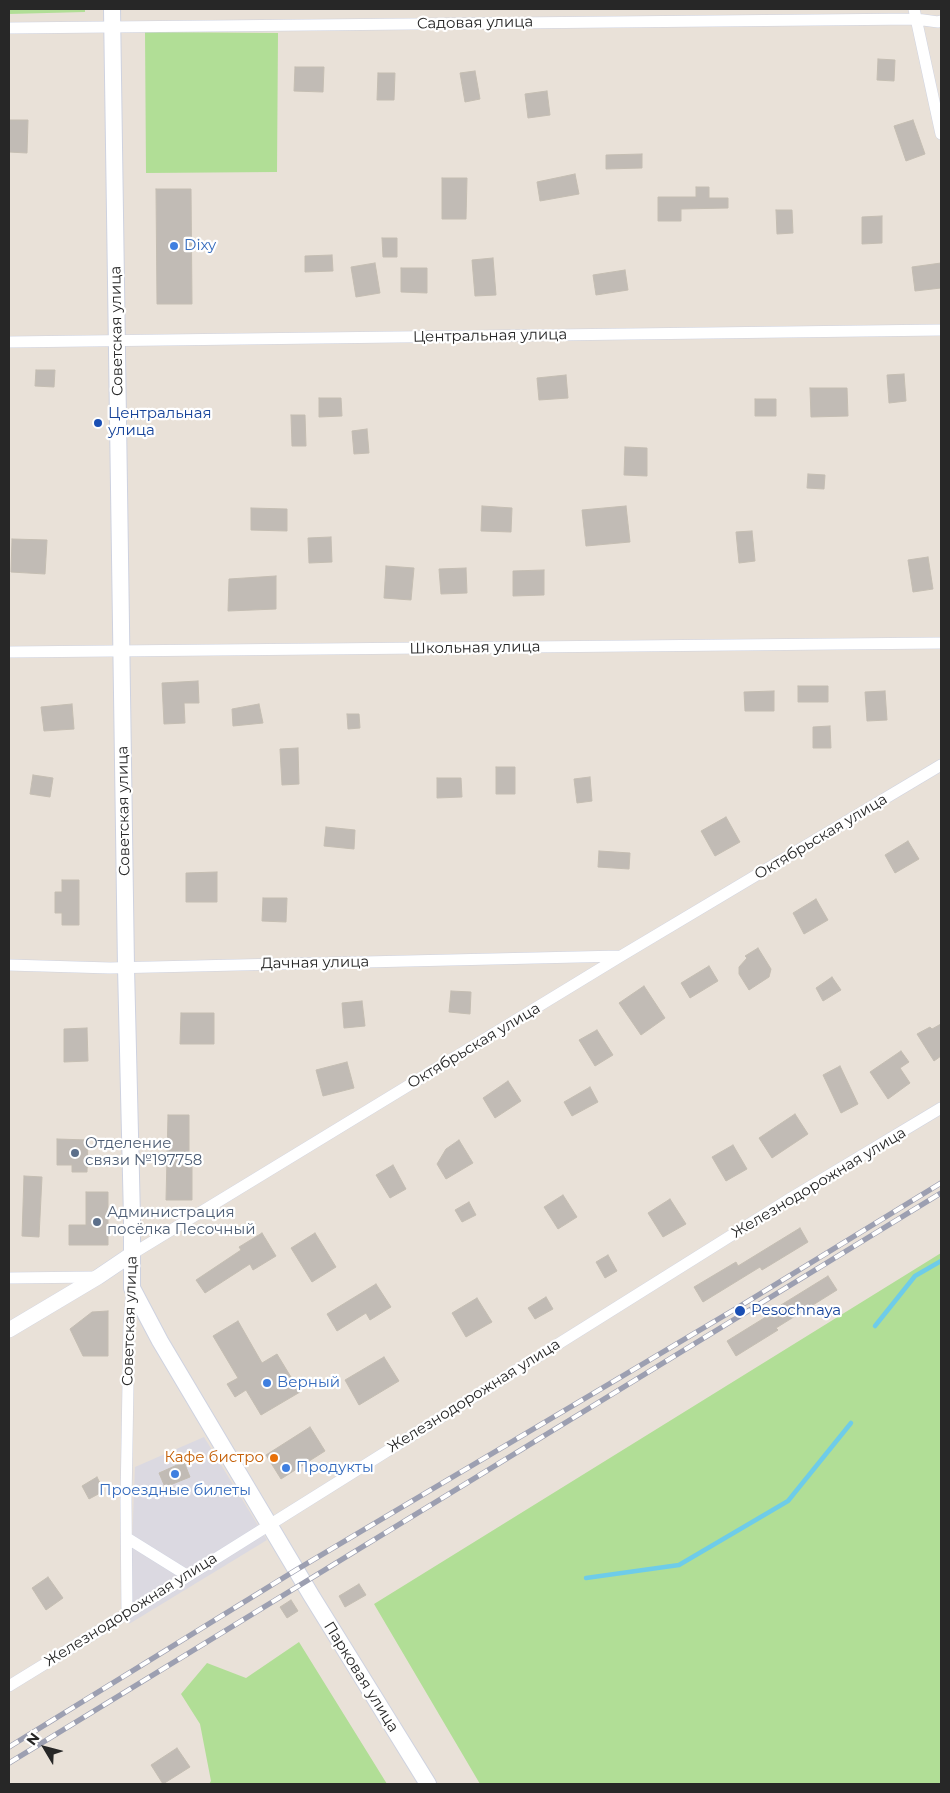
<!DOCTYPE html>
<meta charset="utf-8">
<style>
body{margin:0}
#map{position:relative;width:950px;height:1793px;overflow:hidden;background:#e9e1d8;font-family:Montserrat,sans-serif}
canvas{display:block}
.frame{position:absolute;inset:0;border:10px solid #272727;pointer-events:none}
.north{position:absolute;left:20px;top:1723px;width:50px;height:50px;-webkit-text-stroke:4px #fff;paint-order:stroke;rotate:307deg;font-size:14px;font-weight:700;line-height:20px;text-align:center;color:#272727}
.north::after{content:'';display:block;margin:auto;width:18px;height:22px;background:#272727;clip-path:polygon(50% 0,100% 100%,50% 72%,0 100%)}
</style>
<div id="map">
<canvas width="950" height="1793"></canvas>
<div class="frame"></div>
<div class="north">N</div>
</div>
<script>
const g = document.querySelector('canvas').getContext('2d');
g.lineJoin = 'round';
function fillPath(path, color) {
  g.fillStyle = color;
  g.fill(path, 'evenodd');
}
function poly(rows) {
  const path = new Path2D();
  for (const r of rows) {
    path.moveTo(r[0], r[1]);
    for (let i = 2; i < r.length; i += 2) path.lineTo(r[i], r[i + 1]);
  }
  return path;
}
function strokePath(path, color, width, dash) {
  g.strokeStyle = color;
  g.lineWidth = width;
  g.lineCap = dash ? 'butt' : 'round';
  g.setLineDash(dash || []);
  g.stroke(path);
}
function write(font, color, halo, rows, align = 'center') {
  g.font = font + ' Montserrat,sans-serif';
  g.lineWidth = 4.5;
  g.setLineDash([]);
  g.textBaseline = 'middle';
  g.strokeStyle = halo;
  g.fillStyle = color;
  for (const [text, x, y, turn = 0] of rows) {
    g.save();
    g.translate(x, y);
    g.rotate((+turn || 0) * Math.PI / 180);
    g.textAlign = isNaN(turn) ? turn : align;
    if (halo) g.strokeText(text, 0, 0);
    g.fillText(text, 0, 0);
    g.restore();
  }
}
fillPath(poly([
 [204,1437,267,1540,129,1624,135,1467]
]), '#dbd9e1');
fillPath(poly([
 [9,9,85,9,85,12,9,14],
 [145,32,278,33,277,172,146,173],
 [941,1253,941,1784,480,1784,374,1604],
 [299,1642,387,1784,209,1784,211,1781,200,1724,181,1694,207,1663,246,1678]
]), '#b1de96');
strokePath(poly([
 [875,1326,915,1276,941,1261],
 [586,1578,679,1565,788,1501,851,1423]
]), '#6ecce9', 4.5);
const building = poly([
 [878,59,895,60,894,81,877,80,878,59],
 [295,67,324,67,323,92,294,91,295,67],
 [475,71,480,99,465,102,460,73,475,71],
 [378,73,395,73,394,100,377,100,378,73],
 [547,91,550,115,528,118,525,94,547,91],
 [9,120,28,120,27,153,9,152,9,120],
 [913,120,925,154,906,161,894,126,913,120],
 [642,154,642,168,606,169,606,155,642,154],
 [575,174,579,194,540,201,537,182,575,174],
 [442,178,467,178,466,219,442,219,442,178],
 [696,187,709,187,709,198,728,198,728,208,681,209,681,221,658,221,658,197,696,197,696,187],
 [156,189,191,189,192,304,157,304,156,189],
 [776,210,792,210,793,233,777,234,776,210],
 [882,216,882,243,862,244,862,217,882,216],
 [382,238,397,238,397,257,383,257,382,238],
 [332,255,333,271,305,272,305,256,332,255],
 [493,258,496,295,475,296,472,260,493,258],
 [375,263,380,293,356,297,351,267,375,263],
 [941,263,941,288,915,291,912,267,941,263],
 [401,268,427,268,427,293,401,292,401,268],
 [625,270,628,290,596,295,593,275,625,270],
 [36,370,55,370,54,387,35,386,36,370],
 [904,374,906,401,889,403,887,375,904,374],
 [566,375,568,398,539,400,537,378,566,375],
 [810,388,847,388,848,416,811,417,810,388],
 [319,398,341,398,342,416,319,417,319,398],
 [755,399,776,399,776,416,755,416,755,399],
 [291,415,305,415,306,446,292,446,291,415],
 [367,429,369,453,354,454,352,431,367,429],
 [625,447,647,448,647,476,624,475,625,447],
 [808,474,825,475,824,489,807,488,808,474],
 [482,506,512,508,511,532,481,531,482,506],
 [626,506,630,542,586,546,582,510,626,506],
 [251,508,287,509,287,531,251,530,251,508],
 [752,531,755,561,739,563,736,532,752,531],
 [331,537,332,562,309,563,308,538,331,537],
 [12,539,47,540,45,574,11,572,12,539],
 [928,557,933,589,913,592,908,560,928,557],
 [386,566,414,568,411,600,384,598,386,566],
 [466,568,467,593,441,594,439,569,466,568],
 [544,570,544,595,513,596,513,571,544,570],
 [276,576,276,609,228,611,229,579,276,576],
 [198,681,199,703,184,703,185,723,164,724,162,683,198,681],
 [798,686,828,686,828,702,798,702,798,686],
 [774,691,774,711,745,711,744,692,774,691],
 [885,691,887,720,867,721,865,692,885,691],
 [72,704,74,729,44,731,41,707,72,704],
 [259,704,263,723,233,726,232,709,259,704],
 [347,714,359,714,360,728,348,729,347,714],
 [830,726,831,748,813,748,813,727,830,726],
 [298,748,299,784,282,785,280,749,298,748],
 [496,767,515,767,515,794,496,794,496,767],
 [33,775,53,778,50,797,30,794,33,775],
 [590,777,592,801,577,803,574,779,590,777],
 [437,778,461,778,462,797,437,798,437,778],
 [726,817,740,842,715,856,701,831,726,817],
 [326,827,355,830,354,849,324,846,326,827],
 [908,841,919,859,895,873,885,855,908,841],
 [599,851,630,853,629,869,598,867,599,851],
 [217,872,217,902,186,902,186,873,217,872],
 [62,880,79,880,79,925,62,925,62,913,55,913,55,892,62,892,62,880],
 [263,898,287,898,286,922,262,921,263,898],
 [816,899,828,920,804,934,793,913,816,899],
 [758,948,771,969,769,977,749,990,739,974,739,967,747,958,745,956,758,948],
 [709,966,718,981,690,998,681,983,709,966],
 [832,977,841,990,823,1001,816,988,832,977],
 [644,986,665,1018,641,1035,619,1003,644,986],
 [451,991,471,992,470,1014,449,1012,451,991],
 [362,1001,365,1026,344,1028,342,1003,362,1001],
 [181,1013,214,1013,214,1044,180,1044,181,1013],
 [941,1024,941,1056,934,1061,917,1034,930,1027,932,1029,941,1024],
 [87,1028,88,1061,64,1062,64,1029,87,1028],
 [597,1030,613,1055,595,1066,579,1040,597,1030],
 [901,1051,909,1062,900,1068,910,1083,888,1099,870,1072,901,1051],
 [347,1062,354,1088,323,1096,316,1070,347,1062],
 [840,1066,858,1104,841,1113,823,1075,840,1066],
 [508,1081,521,1101,495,1118,483,1098,508,1081],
 [590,1087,598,1102,572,1116,564,1102,590,1087],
 [795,1114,808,1134,772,1158,759,1138,795,1114],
 [168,1115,189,1115,189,1160,192,1160,192,1200,166,1200,168,1115],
 [57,1139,88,1140,87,1172,72,1172,72,1165,57,1165,57,1139],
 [459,1140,473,1163,446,1179,437,1164,446,1149,459,1140],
 [733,1145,747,1169,726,1181,712,1157,733,1145],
 [393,1165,406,1189,390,1198,376,1175,393,1165],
 [24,1176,42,1177,39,1237,22,1236,24,1176],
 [86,1192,108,1192,108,1245,69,1245,69,1225,86,1225,86,1192],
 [563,1195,577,1217,558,1229,544,1207,563,1195],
 [670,1199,686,1224,663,1237,648,1213,670,1199],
 [469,1202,476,1215,462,1222,455,1210,469,1202],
 [800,1228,808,1242,762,1270,760,1267,703,1302,694,1287,736,1262,738,1266,800,1228],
 [262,1233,276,1256,253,1270,250,1264,205,1293,196,1280,241,1250,239,1247,262,1233],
 [315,1233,336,1267,312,1282,291,1248,315,1233],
 [608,1255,617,1271,605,1278,596,1262,608,1255],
 [828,1276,837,1290,776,1328,778,1330,736,1356,727,1341,782,1307,781,1305,828,1276],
 [376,1284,391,1307,370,1320,366,1313,337,1331,327,1314,376,1284],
 [546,1297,553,1309,535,1319,528,1308,546,1297],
 [477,1298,492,1322,466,1337,452,1313,477,1298],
 [108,1311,108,1356,83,1356,70,1329,92,1312,108,1311],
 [238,1321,262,1363,277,1354,300,1392,261,1415,246,1390,235,1397,227,1384,238,1378,213,1336,238,1321],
 [384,1357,399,1381,359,1405,345,1380,384,1357],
 [310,1427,325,1451,281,1479,266,1455,310,1427],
 [184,1462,190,1477,165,1487,159,1473,184,1462],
 [97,1477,104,1491,89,1499,82,1486,97,1477],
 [48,1577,63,1598,46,1610,32,1588,48,1577],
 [359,1584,366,1595,345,1607,339,1596,359,1584],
 [291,1600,298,1611,287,1618,280,1607,291,1600],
 [177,1748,190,1767,163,1784,151,1765,177,1748]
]);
fillPath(building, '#c1bbb5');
strokePath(building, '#c4bdb2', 1);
const minor = poly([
 [914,9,941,134],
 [9,28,916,19,938,22,941,21],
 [9,342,941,330],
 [9,652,941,643],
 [9,965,110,968,620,956],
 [132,1254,621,956,941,765],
 [9,1278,97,1277],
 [127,1538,188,1576],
 [127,1614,126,1501,129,1325,132,1288],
 [9,1686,188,1576,791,1198,941,1108]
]);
const tertiary = poly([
 [9,1330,98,1277,132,1254]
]);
const secondary = poly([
 [112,9,126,967,132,1218,132,1288,160,1341,311,1595,428,1784]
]);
strokePath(minor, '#ced2e0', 12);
strokePath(tertiary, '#ced2e0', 16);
strokePath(secondary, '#ced2e0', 18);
strokePath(minor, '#fff', 11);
strokePath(tertiary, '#fff', 15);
strokePath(secondary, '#fff', 16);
const rail = poly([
 [9,1747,296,1570,737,1308,941,1183],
 [9,1763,941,1193]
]);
strokePath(rail, '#9c9fb1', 5.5);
strokePath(rail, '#fff', 4, [11]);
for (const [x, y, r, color] of [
 [174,246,5,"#3f7fe0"],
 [98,423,5,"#1a4fb4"],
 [75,1153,5,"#5c6f8a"],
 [97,1222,5,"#5c6f8a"],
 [740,1311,6,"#1a4fb4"],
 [267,1383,5,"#3f7fe0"],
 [274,1458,5,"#e8710a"],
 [286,1468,5,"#3f7fe0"],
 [175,1474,5,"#3f7fe0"]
]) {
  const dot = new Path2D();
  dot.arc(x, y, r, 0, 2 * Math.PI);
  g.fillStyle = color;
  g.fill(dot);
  strokePath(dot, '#fff', 2);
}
write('15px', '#272727', '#fff', [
 ["Садовая улица",475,23,-1],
 ["Советская улица",117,331,-91],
 ["Центральная улица",490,336,-1],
 ["Школьная улица",475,648,-1],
 ["Советская улица",124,811,-91],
 ["Октябрьская улица",821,837,-31],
 ["Дачная улица",315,963,-1],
 ["Октябрьская улица",474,1046,-31],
 ["Железнодорожная улица",819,1183,-31],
 ["Советская улица",130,1321,-88],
 ["Железнодорожная улица",474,1396,-32],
 ["Железнодорожная улица",131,1610,-32],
 ["Парковая улица",361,1677,58]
]);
write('15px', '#366cbe', '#fff', [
 ["Dixy",184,246],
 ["Верный",277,1383],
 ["Продукты",296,1468],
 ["Проездные билеты",175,1491,"center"]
], 'left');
write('15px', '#164399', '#fff', [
 ["Центральная",108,414],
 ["улица",108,431],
 ["Pesochnaya",751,1311]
], 'left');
write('15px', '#4e5e75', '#fff', [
 ["Отделение",85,1144],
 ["связи №197758",85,1161],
 ["Администрация",107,1213],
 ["посёлка Песочный",107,1230]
], 'left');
write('15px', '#c56008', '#fff', [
 ["Кафе бистро",264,1458]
], 'right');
</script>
